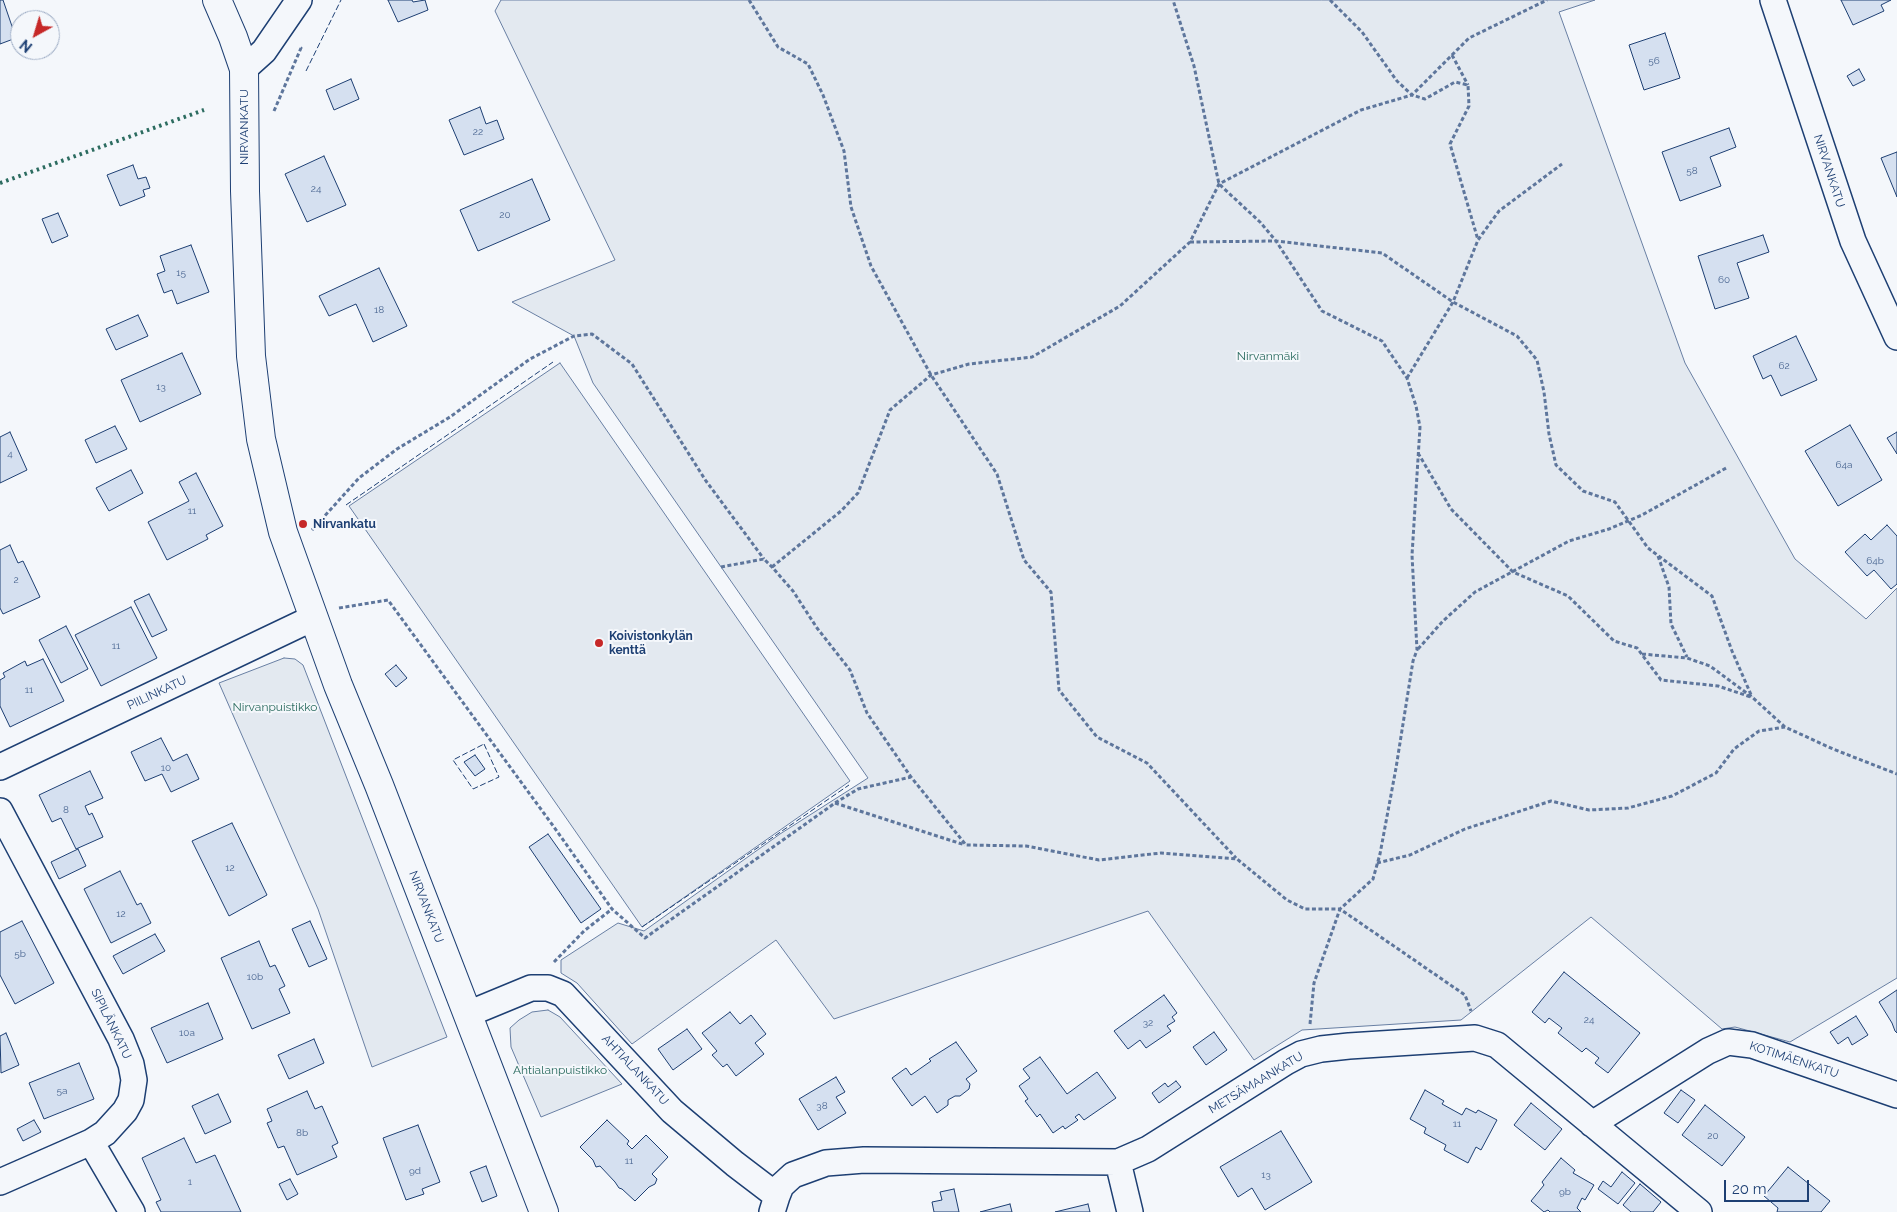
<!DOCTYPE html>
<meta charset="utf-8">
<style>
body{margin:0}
#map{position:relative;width:1897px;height:1212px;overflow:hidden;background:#f4f7fb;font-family:Raleway,sans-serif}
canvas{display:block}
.north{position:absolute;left:10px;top:10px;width:50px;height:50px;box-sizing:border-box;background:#f4f7fb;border:1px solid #9eadc5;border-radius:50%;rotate:219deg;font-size:14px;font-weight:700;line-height:20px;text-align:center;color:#1d3f73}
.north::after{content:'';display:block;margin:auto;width:18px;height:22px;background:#c62828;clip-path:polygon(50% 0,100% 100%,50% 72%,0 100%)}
.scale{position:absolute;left:1724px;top:1180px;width:85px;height:22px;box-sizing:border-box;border:2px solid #1d3f73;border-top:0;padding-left:6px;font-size:15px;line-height:18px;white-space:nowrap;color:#1d3f73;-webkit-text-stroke:4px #f4f7fb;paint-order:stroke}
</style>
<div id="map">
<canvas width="1897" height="1212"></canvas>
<div class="north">N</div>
<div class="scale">20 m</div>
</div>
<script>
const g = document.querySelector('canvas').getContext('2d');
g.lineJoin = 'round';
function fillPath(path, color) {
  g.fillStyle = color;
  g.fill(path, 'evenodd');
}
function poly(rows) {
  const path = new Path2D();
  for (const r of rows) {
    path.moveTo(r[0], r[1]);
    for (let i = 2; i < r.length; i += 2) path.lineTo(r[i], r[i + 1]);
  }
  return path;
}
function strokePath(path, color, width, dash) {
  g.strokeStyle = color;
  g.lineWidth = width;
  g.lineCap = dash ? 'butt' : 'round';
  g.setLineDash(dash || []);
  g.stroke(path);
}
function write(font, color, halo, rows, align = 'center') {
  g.font = font + ' Raleway,sans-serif';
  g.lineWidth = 4;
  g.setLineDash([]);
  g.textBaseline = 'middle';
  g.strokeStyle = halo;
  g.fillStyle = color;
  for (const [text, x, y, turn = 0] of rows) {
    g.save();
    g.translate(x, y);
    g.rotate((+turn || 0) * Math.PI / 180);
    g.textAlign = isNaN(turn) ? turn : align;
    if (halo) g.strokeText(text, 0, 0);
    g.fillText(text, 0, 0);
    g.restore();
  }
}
const green = poly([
 [501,0,1595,0,1559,12,1685,363,1795,559,1866,619,1897,588,1897,978,1790,1042,1735,1027,1722,1029,1591,917,1461,1020,1302,1030,1254,1060,1148,911,834,1019,776,940,632,1044,577,983,561,973,561,960,618,923,644,931,780,834,868,778,593,383,574,336,512,302,615,260,495,11,501,0],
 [560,363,850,781,642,927,349,506,560,363],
 [284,658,295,659,303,665,447,1037,372,1067,318,909,219,683,284,658],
 [548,1010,560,1017,622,1084,541,1117,511,1047,510,1028,519,1020,532,1012,548,1010]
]);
fillPath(green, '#e3e9f0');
strokePath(green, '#687fa3', 1);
const building = poly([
 [0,0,3,0,16,38,0,44,0,0],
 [388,0,412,0,413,2,425,0,428,10,398,22,388,0],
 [1841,0,1891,0,1881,5,1884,11,1853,25,1841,0],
 [1665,33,1680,78,1644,90,1629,45,1665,33],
 [1859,69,1865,80,1853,86,1847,76,1859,69],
 [351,79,359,99,334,110,326,90,351,79],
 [480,107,486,124,497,120,504,139,464,155,449,120,480,107],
 [1729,128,1736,147,1710,157,1721,186,1680,201,1662,152,1729,128],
 [1897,152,1897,197,1881,158,1897,152],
 [324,156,346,205,307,222,285,174,324,156],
 [133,165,138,179,146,177,150,188,143,190,145,196,120,206,107,175,133,165],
 [532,179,550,220,478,251,460,210,532,179],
 [58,213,68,236,52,243,42,219,58,213],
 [1763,235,1769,252,1737,263,1749,298,1715,309,1698,256,1763,235],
 [191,245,209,292,177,304,172,290,164,293,157,274,165,271,160,256,191,245],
 [379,268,407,326,373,342,356,304,329,316,319,296,379,268],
 [138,315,148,336,116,350,106,329,138,315],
 [1796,336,1817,380,1781,396,1771,375,1763,379,1753,356,1796,336],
 [182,353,201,394,140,422,121,380,182,353],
 [1850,425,1882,480,1838,506,1805,451,1850,425],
 [115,426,127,449,96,463,85,440,115,426],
 [10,432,27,470,0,483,0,437,10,432],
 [1897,432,1897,454,1887,438,1897,432],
 [131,470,143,493,109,511,96,488,131,470],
 [196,473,223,526,206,535,208,539,167,560,148,522,189,501,179,482,196,473],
 [1887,525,1897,536,1897,584,1891,589,1874,570,1867,576,1845,552,1865,534,1871,540,1887,525],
 [10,545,18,563,23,561,40,597,3,614,0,608,0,550,10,545],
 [149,594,167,630,152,637,134,601,149,594],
 [131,607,157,658,101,686,75,635,131,607],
 [66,626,88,669,61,683,39,640,66,626],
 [43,659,64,701,10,727,0,706,0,680,5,677,3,673,25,661,27,666,43,659],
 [396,665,407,678,396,687,385,674,396,665],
 [161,738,173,761,187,754,199,779,171,792,162,774,145,781,131,752,161,738],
 [475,755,485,769,475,776,464,762,475,755],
 [90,771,103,798,85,806,89,815,92,813,103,837,76,849,61,818,52,822,39,795,90,771],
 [232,823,267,895,229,916,192,841,232,823],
 [548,834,601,909,581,923,529,847,548,834],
 [78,849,86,866,59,879,51,862,78,849],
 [120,871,137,905,141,903,151,923,111,943,84,889,120,871],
 [22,921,54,983,15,1004,0,975,0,932,22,921],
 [310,921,327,959,309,967,292,929,310,921],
 [155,934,165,951,123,974,113,956,155,934],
 [259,941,270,967,275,965,285,986,279,989,290,1013,252,1029,221,958,259,941],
 [1564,972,1640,1033,1608,1073,1595,1063,1599,1058,1586,1048,1582,1052,1558,1033,1562,1028,1549,1018,1545,1023,1532,1012,1564,972],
 [1897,990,1897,1033,1895,1031,1892,1023,1879,1002,1897,990],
 [1164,995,1177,1013,1172,1017,1175,1021,1167,1026,1171,1031,1146,1048,1140,1040,1128,1049,1114,1031,1164,995],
 [208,1003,223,1039,167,1063,151,1028,208,1003],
 [730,1012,740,1024,751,1015,766,1034,755,1043,764,1054,736,1076,727,1064,723,1067,712,1055,717,1051,702,1033,730,1012],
 [1856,1016,1868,1035,1852,1045,1848,1037,1838,1044,1830,1032,1856,1016],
 [687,1029,702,1049,673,1070,658,1049,687,1029],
 [1214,1032,1227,1050,1206,1065,1193,1047,1214,1032],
 [6,1033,19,1065,1,1073,0,1036,6,1033],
 [314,1039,324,1063,289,1079,278,1055,314,1039],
 [956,1042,977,1071,966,1079,970,1084,969,1089,960,1096,955,1096,948,1100,948,1105,937,1113,925,1096,912,1106,892,1078,906,1068,911,1075,931,1061,929,1059,956,1042],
 [1040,1057,1067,1094,1097,1072,1116,1098,1084,1120,1079,1114,1075,1117,1078,1120,1065,1129,1063,1126,1053,1133,1040,1114,1037,1117,1025,1101,1028,1099,1019,1086,1030,1078,1023,1069,1040,1057],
 [79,1063,94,1099,44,1119,29,1083,79,1063],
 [836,1077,845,1092,836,1097,846,1113,818,1130,799,1099,836,1077],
 [1176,1081,1181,1087,1159,1103,1152,1093,1165,1083,1168,1087,1176,1081],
 [1425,1090,1444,1101,1442,1104,1462,1115,1466,1108,1476,1113,1478,1110,1497,1120,1481,1150,1476,1147,1468,1163,1444,1150,1446,1145,1424,1133,1426,1128,1410,1119,1425,1090],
 [1681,1090,1695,1100,1678,1123,1664,1113,1681,1090],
 [307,1091,315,1109,322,1106,338,1143,332,1146,337,1157,297,1175,284,1146,278,1148,267,1123,272,1121,267,1109,307,1091],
 [218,1094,231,1122,205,1134,192,1106,218,1094],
 [1531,1103,1562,1129,1545,1150,1514,1125,1531,1103],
 [1705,1105,1745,1137,1722,1166,1682,1135,1705,1105],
 [34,1120,41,1132,23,1141,17,1129,34,1120],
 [607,1120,629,1141,627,1144,632,1149,646,1135,668,1157,652,1174,657,1179,655,1184,649,1187,635,1201,622,1189,619,1188,615,1182,600,1166,596,1167,593,1160,580,1147,607,1120],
 [418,1125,440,1182,422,1189,424,1194,406,1200,383,1138,418,1125],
 [1281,1131,1312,1182,1265,1210,1252,1188,1238,1197,1220,1167,1281,1131],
 [184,1138,196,1163,215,1155,241,1212,161,1212,156,1202,161,1200,142,1158,184,1138],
 [1561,1158,1575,1170,1573,1173,1594,1185,1585,1200,1582,1198,1577,1208,1581,1212,1550,1212,1548,1210,1544,1212,1531,1201,1544,1185,1542,1182,1561,1158],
 [486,1166,497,1196,482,1202,470,1172,486,1166],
 [1788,1167,1830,1201,1821,1212,1777,1212,1778,1208,1764,1196,1788,1167],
 [1622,1172,1635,1183,1618,1204,1598,1189,1603,1181,1611,1187,1622,1172],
 [290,1179,298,1194,287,1200,279,1184,290,1179],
 [1640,1184,1661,1202,1653,1212,1631,1212,1623,1205,1640,1184],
 [954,1189,959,1212,934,1212,932,1202,942,1200,940,1192,954,1189],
 [1010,1204,1012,1212,980,1212,1010,1204],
 [1088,1204,1090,1212,1055,1212,1088,1204]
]);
fillPath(building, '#d5e0f0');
strokePath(building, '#1d3f73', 1);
const street = poly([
 [1773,0,1853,241,1897,337],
 [244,69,264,51,299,0],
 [0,767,313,618],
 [0,811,121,1039,131,1064,134,1080,131,1100,125,1111,105,1133,91,1142,0,1182],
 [468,1014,531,988,548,988,563,994,672,1111,735,1164,777,1196,772,1212],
 [1592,1124,1708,1051,1728,1042,1752,1045,1897,1095],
 [91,1142,132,1212],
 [1118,1162,1130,1212],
 [777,1196,781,1186,793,1175,826,1163,864,1160,1118,1162,1148,1149,1286,1062,1301,1054,1321,1049,1349,1046,1475,1038,1497,1045,1699,1212]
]);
const secondary = poly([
 [217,0,233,37,244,69,245,191,251,356,261,439,283,532,338,685,379,785,544,1212]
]);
strokePath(street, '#1d3f73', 28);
strokePath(secondary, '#1d3f73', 30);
strokePath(poly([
 [749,0,778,47,808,64,823,95,844,151,851,207,871,266,931,375,997,474,1024,560,1051,592,1059,690,1097,737,1147,763,1236,858],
 [1330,0,1362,32,1397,81,1412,95,1425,99,1455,82,1468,85,1469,106,1450,144,1478,240],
 [1452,55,1468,85],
 [274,111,301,48,299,47],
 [1190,242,1276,241,1382,253,1453,302,1517,336,1537,360,1544,392,1549,434,1556,465,1583,491,1615,502,1648,548,1712,596,1732,651,1752,697],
 [1407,378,1453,302,1478,240,1499,211,1562,164],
 [1418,453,1451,509,1513,572,1568,596,1614,641,1637,648,1661,680,1718,686,1751,697],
 [312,530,359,478,397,449,450,417,530,359,574,336,592,334,632,364,706,481,764,559],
 [1658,556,1669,587,1671,624,1687,657],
 [721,567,764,559,772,567,793,591,817,628,850,670,867,713,911,777,966,845,1026,846,1099,860,1161,853,1237,859,1287,900,1305,909,1340,909,1373,879,1380,854,1396,768,1413,661,1417,650,1412,555,1420,427,1416,406,1407,378,1382,341,1322,311,1276,241,1260,222,1219,184,1194,66,1173,0],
 [772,567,841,511,858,493,890,410,931,375,969,364,1032,357,1120,306,1190,242,1219,184,1361,110,1412,95,1469,38,1547,0],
 [339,608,388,600,554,827,612,909,645,938,835,803,858,789,911,777],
 [1418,649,1443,621,1475,592,1569,541,1609,529,1642,515,1728,467],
 [1642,654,1687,658,1710,666,1752,697,1785,727,1833,749,1897,774],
 [835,803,965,845],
 [1377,863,1410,855,1465,829,1551,801,1589,810,1628,808,1672,796,1716,773,1734,749,1759,731,1785,727],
 [554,962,584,931,612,909],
 [1310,1024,1314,983,1340,909,1465,995,1471,1011]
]), '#5e769c', 3, [4, 2.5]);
strokePath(street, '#f4f7fb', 25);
strokePath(secondary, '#f4f7fb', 28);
strokePath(poly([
 [0,183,204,110]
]), '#2c6c60', 4, [2.5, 4]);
strokePath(poly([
 [306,71,341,0],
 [346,505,553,362],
 [484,744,499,777,473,789,453,760,484,744],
 [642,927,849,785]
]), '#1d3f73', 1, [6, 2.5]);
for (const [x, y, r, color] of [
 [303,524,5,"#c62828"],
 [599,643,5,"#c62828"]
]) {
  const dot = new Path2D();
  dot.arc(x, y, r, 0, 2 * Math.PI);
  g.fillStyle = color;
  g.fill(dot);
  strokePath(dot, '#f4f7fb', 2);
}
write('10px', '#4b6792', null, [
 ["56",1654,61],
 ["22",478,132],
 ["58",1692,171],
 ["24",316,189],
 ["20",505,215],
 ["15",181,273],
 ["60",1724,280],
 ["18",379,310],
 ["62",1784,366],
 ["13",161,387],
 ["4",10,454],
 ["64a",1844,465],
 ["11",192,511],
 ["64b",1875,561],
 ["2",16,580],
 ["11",116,646],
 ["11",29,690],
 ["10",166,768],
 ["8",66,810],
 ["12",230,868],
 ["12",121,914],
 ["5b",20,954],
 ["10b",255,977],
 ["24",1589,1020],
 ["32",1148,1023],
 ["10a",187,1033],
 ["5a",62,1091],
 ["38",822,1106],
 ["11",1457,1124],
 ["8b",302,1133],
 ["20",1713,1136],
 ["11",629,1161],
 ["9d",415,1171],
 ["13",1266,1175],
 ["1",190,1182],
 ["9b",1565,1192]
]);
write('12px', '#1d3f73', '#f4f7fb', [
 ["NIRVANKATU",244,127,-90],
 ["NIRVANKATU",1829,171,72],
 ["PIILINKATU",157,693,-25],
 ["NIRVANKATU",426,907,69],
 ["SIPILÄNKATU",111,1024,64],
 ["KOTIMÄENKATU",1794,1060,18],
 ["AHTIALANKATU",635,1070,47],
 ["METSÄMAANKATU",1256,1083,-31]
]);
write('12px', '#2c6c60', '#f4f7fb', [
 ["Nirvanmäki",1268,356],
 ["Nirvanpuistikko",275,707],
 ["Ahtialanpuistikko",560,1070]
]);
write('bold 12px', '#1d3f73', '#f4f7fb', [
 ["Nirvankatu",313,524],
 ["Koivistonkylän",609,636],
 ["kenttä",609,650]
], 'left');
</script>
